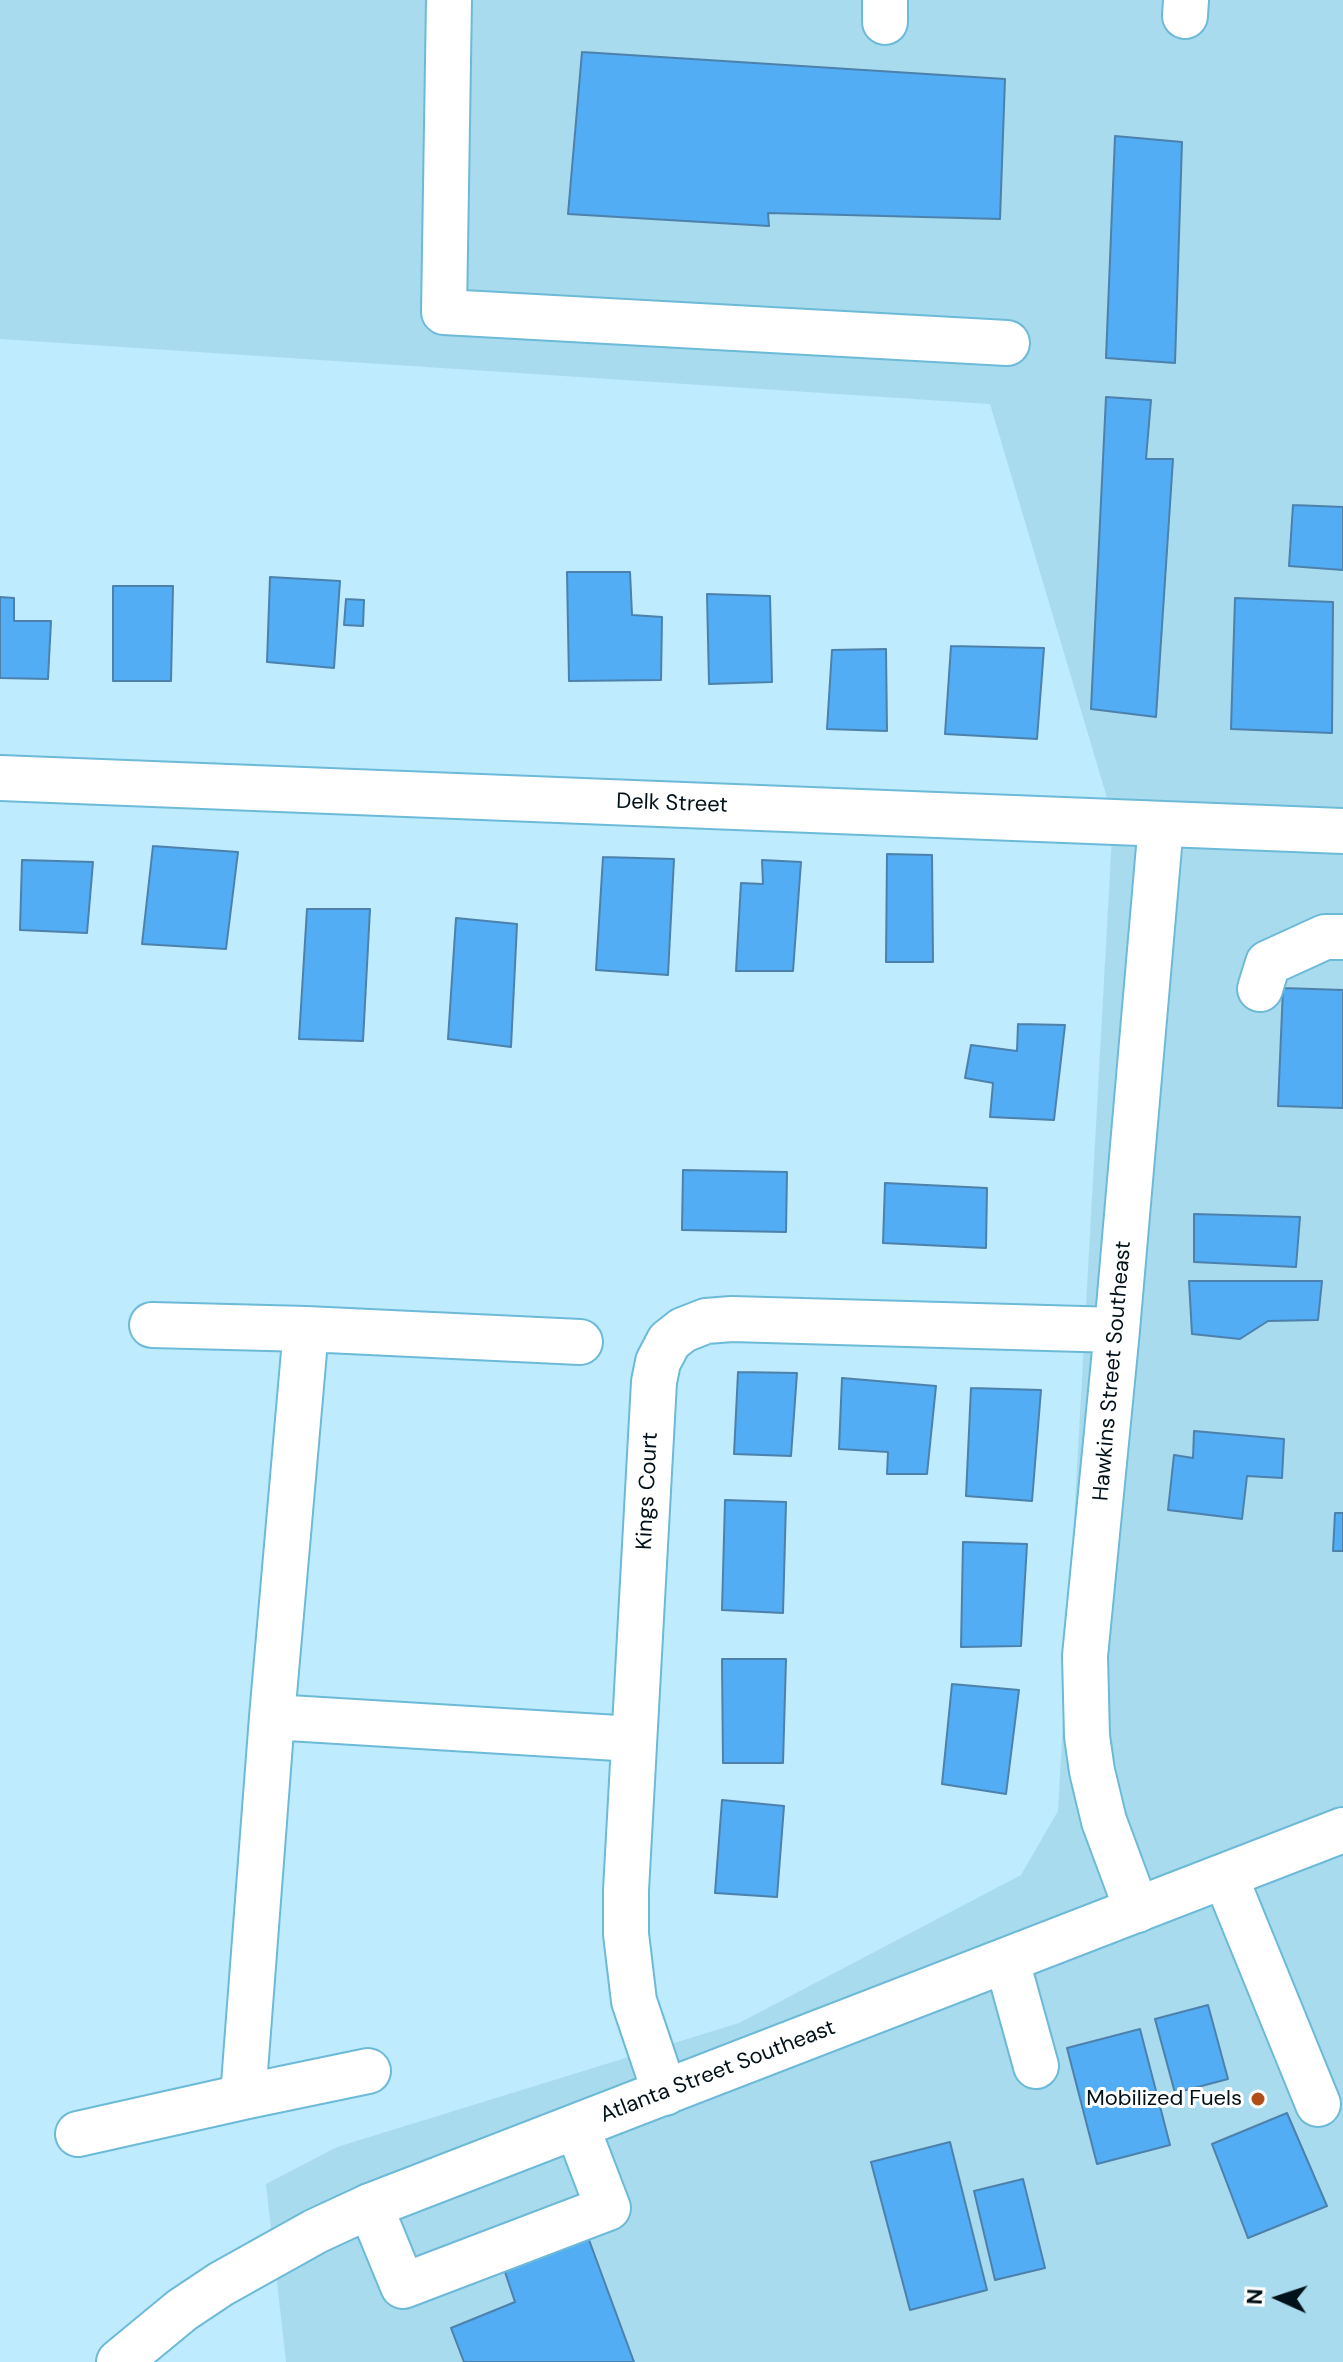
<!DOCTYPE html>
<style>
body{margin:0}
#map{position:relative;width:1343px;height:2362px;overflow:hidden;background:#beebfd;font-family:"DM Sans",sans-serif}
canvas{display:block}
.north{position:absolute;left:1239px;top:2258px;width:80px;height:80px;-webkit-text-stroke:6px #fff;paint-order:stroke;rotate:273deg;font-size:22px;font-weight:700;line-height:32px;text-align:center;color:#001119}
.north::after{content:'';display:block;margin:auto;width:28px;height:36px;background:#001119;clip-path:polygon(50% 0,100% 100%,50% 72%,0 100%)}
</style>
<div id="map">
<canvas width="1343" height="2362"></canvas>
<div class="north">N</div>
</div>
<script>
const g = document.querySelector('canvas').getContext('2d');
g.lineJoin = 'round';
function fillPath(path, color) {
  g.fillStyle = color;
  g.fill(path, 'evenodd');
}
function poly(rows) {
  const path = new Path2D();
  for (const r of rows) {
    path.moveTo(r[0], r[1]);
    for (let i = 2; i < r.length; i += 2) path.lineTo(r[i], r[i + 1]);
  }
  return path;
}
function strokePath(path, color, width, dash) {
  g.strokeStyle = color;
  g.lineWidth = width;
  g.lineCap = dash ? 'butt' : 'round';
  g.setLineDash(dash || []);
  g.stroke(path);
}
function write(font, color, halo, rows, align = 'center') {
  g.font = font + ' "DM Sans",sans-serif';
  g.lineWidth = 6;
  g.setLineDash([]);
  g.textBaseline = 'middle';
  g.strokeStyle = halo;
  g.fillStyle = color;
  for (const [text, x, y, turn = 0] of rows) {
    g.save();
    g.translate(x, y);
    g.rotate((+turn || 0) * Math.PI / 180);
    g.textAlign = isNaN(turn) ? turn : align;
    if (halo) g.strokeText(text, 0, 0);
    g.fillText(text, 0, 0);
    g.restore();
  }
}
fillPath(poly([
 [0,0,1343,0,1343,2362,286,2362,266,2184,337,2147,739,2023,1021,1875,1058,1811,1113,818,990,404,0,339]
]), '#a9dbee');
const building = poly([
 [582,52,1005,79,1000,219,768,213,769,226,568,214,582,52],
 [1115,136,1182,142,1175,363,1106,358,1115,136],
 [1106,397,1151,400,1146,459,1173,459,1156,717,1091,709,1106,397],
 [1293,505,1343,507,1343,570,1289,566,1293,505],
 [567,572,630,572,632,615,662,617,661,680,569,681,567,572],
 [270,577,340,581,334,668,267,662,270,577],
 [113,586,173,586,171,681,113,681,113,586],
 [707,594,770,596,772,682,709,684,707,594],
 [0,597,14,598,14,621,51,621,48,679,0,678,0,597],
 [1235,598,1333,602,1332,733,1231,729,1235,598],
 [346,599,364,600,363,626,344,625,346,599],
 [951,646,1044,648,1037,739,945,734,951,646],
 [886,649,887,731,827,729,832,650,886,649],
 [153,846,238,852,226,949,142,944,153,846],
 [887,854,932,855,933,962,886,962,887,854],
 [603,857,674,859,668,975,596,970,603,857],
 [22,860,93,862,87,933,20,930,22,860],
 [762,860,801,862,793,971,736,971,741,883,763,884,762,860],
 [307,909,370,909,363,1041,299,1039,307,909],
 [456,918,517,924,511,1047,448,1039,456,918],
 [1283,988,1343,990,1343,1108,1278,1106,1283,988],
 [1018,1024,1065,1025,1054,1120,990,1117,993,1083,965,1078,971,1045,1017,1051,1018,1024],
 [683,1170,787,1172,786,1232,682,1230,683,1170],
 [885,1183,987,1188,986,1248,883,1243,885,1183],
 [1194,1214,1300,1217,1296,1267,1194,1262,1194,1214],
 [1189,1281,1322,1281,1318,1320,1268,1321,1240,1339,1192,1334,1189,1281],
 [738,1372,797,1373,791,1456,734,1454,738,1372],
 [842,1378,936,1386,927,1474,887,1474,888,1452,839,1449,842,1378],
 [971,1388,1041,1390,1032,1501,966,1496,971,1388],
 [1194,1431,1284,1439,1282,1478,1247,1476,1242,1519,1168,1510,1174,1455,1193,1458,1194,1431],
 [725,1500,786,1502,783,1613,722,1610,725,1500],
 [1335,1513,1343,1513,1343,1551,1333,1551,1335,1513],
 [963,1542,1027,1544,1021,1646,961,1647,963,1542],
 [722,1659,786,1659,783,1763,723,1763,722,1659],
 [952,1684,1019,1690,1006,1794,942,1784,952,1684],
 [722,1800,784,1806,777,1897,715,1893,722,1800],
 [1208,2005,1228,2079,1175,2093,1155,2019,1208,2005],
 [1140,2029,1170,2145,1097,2164,1067,2048,1140,2029],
 [1287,2113,1327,2206,1248,2238,1212,2144,1287,2113],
 [950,2142,987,2290,910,2310,871,2162,950,2142],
 [1023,2179,1045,2268,995,2280,974,2191,1023,2179],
 [585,2229,634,2362,464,2362,451,2328,515,2302,503,2266,585,2229]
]);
fillPath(building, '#52adf4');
strokePath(building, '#4c81ac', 2);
const minor = poly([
 [449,0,444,312,1007,343],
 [1185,16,1186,0],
 [885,22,885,0],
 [0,778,1343,831],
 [1260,989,1268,963,1325,937,1343,937],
 [152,1325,306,1329],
 [272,1717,306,1329,580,1342],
 [1225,1876,1318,2104],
 [1137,1910,1104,1821,1092,1771,1087,1736,1085,1656,1117,1330,1161,824],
 [1007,1961,1036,2066],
 [665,2093,634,2001,626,1934,626,1890,654,1382,658,1362,669,1341,683,1330,706,1321,732,1319,1117,1330],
 [243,2097,368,2071],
 [78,2134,243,2097,272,1717,634,1739],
 [370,2206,403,2286,608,2208,577,2127]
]);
const major = poly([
 [119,2362,182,2310,221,2284,316,2231,370,2206,1343,1830]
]);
strokePath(minor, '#6cbad8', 48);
strokePath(major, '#6cbad8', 48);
strokePath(minor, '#fff', 44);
strokePath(major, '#fff', 44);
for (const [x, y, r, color] of [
 [1258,2099,8,"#b14d17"]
]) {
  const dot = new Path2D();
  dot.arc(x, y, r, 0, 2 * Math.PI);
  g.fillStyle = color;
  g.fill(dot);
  strokePath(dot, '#fff', 3);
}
write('22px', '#001119', '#fff', [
 ["Delk Street",672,804,2],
 ["Hawkins Street Southeast",1113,1371,-85],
 ["Kings Court",648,1491,-87],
 ["Atlanta Street Southeast",718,2072,-21]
]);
write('22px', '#001119', '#fff', [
 ["Mobilized Fuels",1242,2099]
], 'right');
</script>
